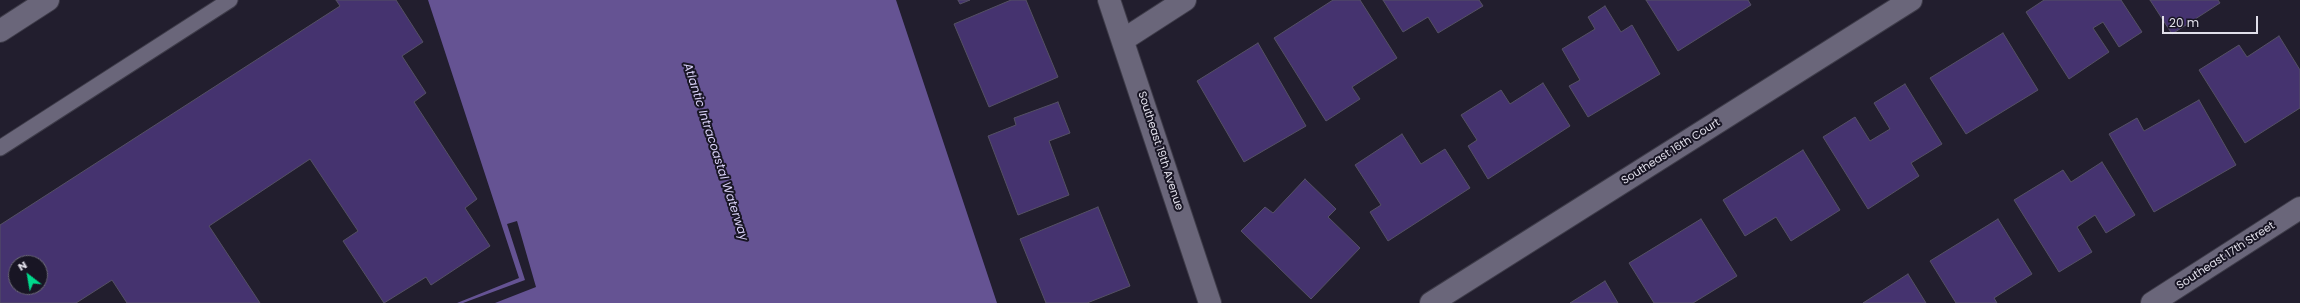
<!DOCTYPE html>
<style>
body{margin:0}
#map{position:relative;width:2300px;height:303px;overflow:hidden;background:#221e2e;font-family:Poppins,sans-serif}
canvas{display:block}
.north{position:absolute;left:8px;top:255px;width:40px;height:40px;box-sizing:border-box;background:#181524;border:1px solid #686673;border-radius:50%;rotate:329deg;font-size:11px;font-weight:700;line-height:16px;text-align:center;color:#e1dfea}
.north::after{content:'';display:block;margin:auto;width:14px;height:18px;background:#00d98c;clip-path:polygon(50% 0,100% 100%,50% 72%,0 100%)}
.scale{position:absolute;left:2162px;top:16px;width:96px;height:18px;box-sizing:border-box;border:2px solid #e1dfea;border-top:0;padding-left:5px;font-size:12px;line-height:14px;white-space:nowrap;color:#e1dfea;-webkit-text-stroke:3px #181524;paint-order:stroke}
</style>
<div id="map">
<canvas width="2300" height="303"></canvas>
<div class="north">N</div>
<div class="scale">20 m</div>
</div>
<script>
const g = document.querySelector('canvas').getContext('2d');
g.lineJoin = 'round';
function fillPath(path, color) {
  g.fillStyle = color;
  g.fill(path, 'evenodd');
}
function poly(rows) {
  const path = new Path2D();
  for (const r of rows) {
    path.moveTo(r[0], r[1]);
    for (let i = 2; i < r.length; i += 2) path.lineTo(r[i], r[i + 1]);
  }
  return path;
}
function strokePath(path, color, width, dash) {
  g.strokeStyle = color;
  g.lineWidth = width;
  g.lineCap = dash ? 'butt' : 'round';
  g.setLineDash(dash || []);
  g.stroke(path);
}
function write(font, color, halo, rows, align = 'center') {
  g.font = font + ' Poppins,sans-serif';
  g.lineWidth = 4;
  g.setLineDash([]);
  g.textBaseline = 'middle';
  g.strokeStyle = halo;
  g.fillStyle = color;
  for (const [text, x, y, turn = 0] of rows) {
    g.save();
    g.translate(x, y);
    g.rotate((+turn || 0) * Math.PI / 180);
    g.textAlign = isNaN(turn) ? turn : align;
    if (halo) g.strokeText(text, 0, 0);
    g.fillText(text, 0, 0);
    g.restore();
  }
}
fillPath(poly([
 [428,0,896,0,997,303,457,303,519,278]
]), '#655393');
fillPath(poly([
 [517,221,536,287,495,303,463,303,525,280,507,224]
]), '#221e2e');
const building = poly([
 [336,0,396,0,423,42,402,56,426,93,414,102,477,199,465,208,490,246,431,285,426,277,384,303,343,241,358,231,310,159,209,226,260,303,127,303,112,280,76,303,0,303,0,225,340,6,336,0],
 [16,263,40,263,40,287,16,287,16,263],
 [958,0,970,0,960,4,958,0],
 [1011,0,1026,0,1058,77,989,107,954,24,1011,0],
 [1333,0,1360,0,1397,58,1352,87,1360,99,1326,121,1274,38,1333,0],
 [1383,0,1479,0,1483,6,1438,33,1428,17,1403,32,1383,0],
 [1646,0,1748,0,1751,5,1678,51,1646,0],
 [2044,0,2121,0,2142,32,2119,47,2103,22,2093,28,2109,52,2069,79,2026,12,2044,0],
 [2150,0,2218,0,2220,3,2172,34,2150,0],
 [1605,6,1621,32,1632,25,1660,74,1588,117,1569,86,1580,80,1562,49,1595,29,1588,17,1605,6],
 [2003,33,2038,90,1966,134,1930,78,2003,33],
 [2279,36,2300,70,2300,108,2245,143,2199,70,2239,45,2247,57,2279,36],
 [1258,43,1306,126,1244,162,1197,81,1258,43],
 [1543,83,1570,126,1488,179,1468,146,1477,140,1461,115,1501,90,1510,104,1543,83],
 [1905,84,1942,144,1911,163,1919,176,1868,209,1823,137,1855,117,1870,141,1890,129,1874,103,1905,84],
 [2199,100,2236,165,2154,212,2109,134,2137,118,2144,131,2199,100],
 [1058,102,1070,133,1049,141,1069,195,1018,215,988,136,1016,125,1014,118,1058,102],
 [1402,134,1421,164,1445,149,1470,188,1388,241,1370,212,1381,205,1355,165,1402,134],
 [1803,150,1840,210,1791,241,1776,217,1745,236,1723,200,1803,150],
 [2102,162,2135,215,2106,233,2095,215,2077,227,2092,252,2059,272,2014,200,2063,170,2071,182,2102,162],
 [1305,179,1336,209,1328,217,1360,248,1311,299,1241,231,1265,207,1273,213,1305,179],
 [1098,207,1130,286,1087,303,1046,303,1020,239,1098,207],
 [1701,219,1737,276,1693,303,1654,303,1629,263,1701,219],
 [1998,219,2032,274,1994,298,1997,303,1956,303,1930,261,1998,219],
 [1908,274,1926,303,1863,303,1908,274],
 [1605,281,1618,303,1570,303,1605,281]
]);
fillPath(building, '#45336f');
strokePath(building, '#555164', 1);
const service = poly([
 [0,148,230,0]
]);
const minor = poly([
 [1109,0,1210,303],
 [0,31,48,0],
 [1123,40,1185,0],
 [1431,303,1911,0],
 [2152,303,2300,208]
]);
strokePath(service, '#3e3c49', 17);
strokePath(minor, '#3e3c49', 24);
strokePath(service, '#6a667a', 15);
strokePath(minor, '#6a667a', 22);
write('11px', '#e1dfea', '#181524', [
 ["Southeast 19th Avenue",1160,151,72],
 ["Southeast 16th Court",1671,152,-32],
 ["Southeast 17th Street",2226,256,-33]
]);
write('italic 12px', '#d9d1f7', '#181524', [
 ["Atlantic Intracoastal Waterway",715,152,72]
]);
</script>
